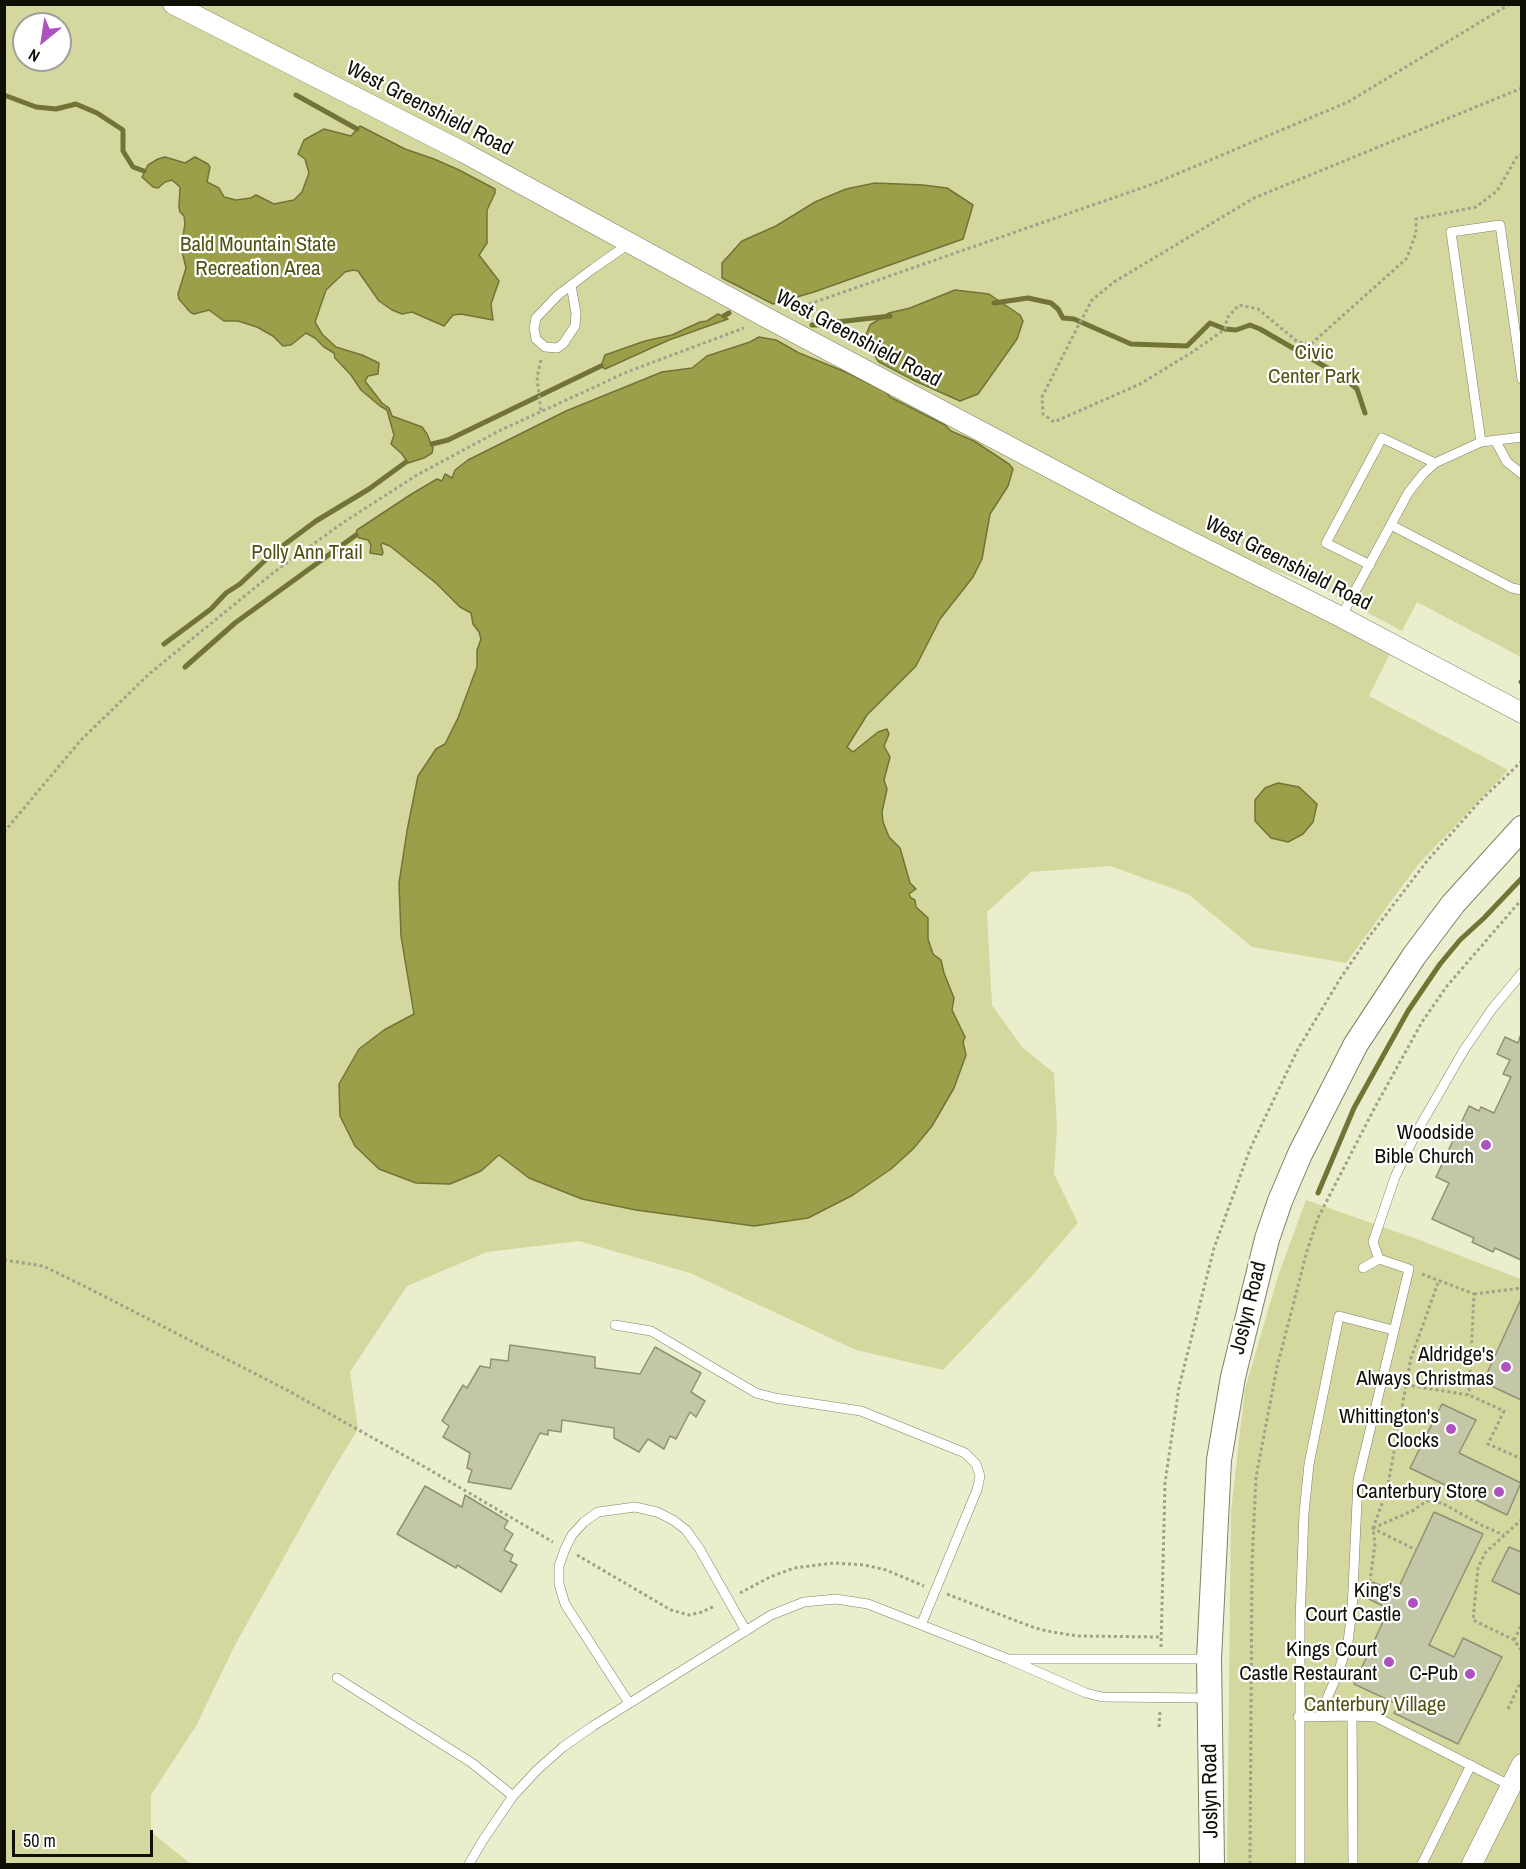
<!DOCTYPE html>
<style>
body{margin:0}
#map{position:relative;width:1526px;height:1869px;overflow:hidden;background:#ebeecd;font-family:"Archivo Narrow",sans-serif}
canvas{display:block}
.frame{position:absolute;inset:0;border:6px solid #0f1005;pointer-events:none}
.north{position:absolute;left:12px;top:12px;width:60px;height:60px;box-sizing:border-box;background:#fff;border:2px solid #9f9f9b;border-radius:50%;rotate:210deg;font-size:16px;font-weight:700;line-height:24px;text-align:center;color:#0f1005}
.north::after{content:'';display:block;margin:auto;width:21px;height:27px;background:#ae53be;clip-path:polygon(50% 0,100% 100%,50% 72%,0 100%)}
.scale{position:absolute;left:12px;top:1830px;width:141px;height:27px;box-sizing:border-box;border:3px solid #0f1005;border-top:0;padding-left:8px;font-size:18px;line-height:21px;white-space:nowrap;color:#0f1005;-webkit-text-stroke:4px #fff;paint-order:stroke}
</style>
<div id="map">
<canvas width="1526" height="1869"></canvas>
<div class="frame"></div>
<div class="north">N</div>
<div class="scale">50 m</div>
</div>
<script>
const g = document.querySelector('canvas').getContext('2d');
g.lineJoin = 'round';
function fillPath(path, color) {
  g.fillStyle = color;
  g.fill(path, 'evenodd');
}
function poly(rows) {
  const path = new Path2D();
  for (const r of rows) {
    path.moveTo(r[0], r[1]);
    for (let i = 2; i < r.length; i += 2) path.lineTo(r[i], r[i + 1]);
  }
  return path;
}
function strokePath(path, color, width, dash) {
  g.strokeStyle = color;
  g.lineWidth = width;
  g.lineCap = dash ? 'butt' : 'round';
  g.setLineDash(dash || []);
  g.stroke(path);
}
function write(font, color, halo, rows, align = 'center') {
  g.font = font + ' "Archivo Narrow",sans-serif';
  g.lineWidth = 4.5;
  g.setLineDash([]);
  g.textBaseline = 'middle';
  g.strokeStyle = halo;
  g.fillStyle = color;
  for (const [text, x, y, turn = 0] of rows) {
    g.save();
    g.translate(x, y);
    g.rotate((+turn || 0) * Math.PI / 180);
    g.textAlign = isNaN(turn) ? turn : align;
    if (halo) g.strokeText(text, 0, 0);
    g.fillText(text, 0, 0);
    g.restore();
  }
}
fillPath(poly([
 [5,5,1521,5,1521,657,1417,602,1402,631,1327,591,1217,548,786,339,1390,654,1369,696,1508,770,1417,866,1346,963,1252,947,1188,894,1110,866,1031,872,987,912,992,1005,1022,1047,1054,1073,1057,1128,1054,1174,1078,1223,1032,1276,943,1370,856,1350,690,1273,579,1241,487,1252,407,1286,350,1372,358,1429,327,1480,235,1645,196,1726,151,1795,151,1832,191,1864,5,1864],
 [24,24,60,24,60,60,24,60],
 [1306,1200,1414,1238,1521,1279,1521,1864,1227,1864,1231,1510,1245,1389,1279,1273]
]), '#d4d89e');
const water = poly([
 [360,126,405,149,434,159,459,170,495,189,495,193,487,210,487,243,479,255,499,281,491,304,493,320,461,314,453,315,444,326,412,312,402,314,392,310,379,301,358,271,353,270,345,272,326,290,315,322,322,334,336,347,362,355,379,363,378,374,368,376,365,381,382,403,389,408,392,416,422,427,427,434,433,448,432,453,424,458,408,463,402,454,391,444,394,435,387,410,380,406,361,390,351,375,335,358,334,353,324,347,315,338,306,333,291,345,283,346,273,336,257,327,238,321,224,321,209,310,194,314,190,312,179,299,178,294,186,268,181,247,185,224,184,216,180,212,179,207,180,187,172,180,165,182,158,188,153,187,142,177,148,165,158,159,165,157,185,163,195,157,208,164,210,167,207,182,219,188,224,197,236,200,251,198,256,195,274,204,294,200,302,192,309,173,305,159,298,154,304,140,324,129,351,136,360,126],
 [875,183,923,185,947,188,973,205,963,239,814,292,773,304,722,278,722,263,742,241,776,226,815,202,846,189,875,183],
 [955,290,989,294,1020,315,1023,321,1017,339,978,394,960,401,915,381,879,362,868,347,866,335,870,325,889,313,910,308,955,290],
 [718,314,728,319,669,340,605,369,601,366,605,355,645,341,672,335,700,322,707,321,718,314],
 [759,337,776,340,799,353,848,373,886,392,890,397,945,425,951,431,974,441,1009,464,1013,469,1008,486,990,514,982,559,973,577,940,619,916,666,867,715,847,747,853,752,878,732,887,729,889,734,884,746,890,757,884,780,887,789,882,812,883,822,889,837,900,848,910,883,916,889,909,894,911,898,915,900,916,907,928,918,928,939,933,954,941,960,944,973,954,998,952,1010,965,1037,963,1042,966,1055,954,1088,932,1126,913,1149,891,1169,853,1195,808,1218,754,1226,636,1210,582,1199,529,1178,499,1155,481,1171,450,1184,416,1183,379,1169,355,1146,340,1116,339,1084,359,1049,384,1030,414,1014,401,936,399,883,407,831,418,776,436,749,445,744,458,718,477,667,477,650,481,639,479,632,473,624,471,613,460,607,437,584,390,546,382,543,381,545,383,553,382,555,370,553,371,545,368,540,359,538,356,534,357,530,410,495,437,479,442,481,445,474,452,478,455,470,468,460,566,411,662,372,692,368,707,356,750,342,759,337],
 [1278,783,1299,787,1317,804,1313,822,1303,834,1288,842,1271,838,1255,821,1255,800,1265,788,1278,783]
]);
fillPath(water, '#9b9f4a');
strokePath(water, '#717435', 1.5);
strokePath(poly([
 [4,95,36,107,56,109,76,104,97,113,123,130,123,151,133,167,144,171],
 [296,95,357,129],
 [994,303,1028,298,1051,303,1058,309,1063,318,1074,319,1131,344,1187,346,1210,323,1225,329,1236,330,1250,325,1260,329,1343,377,1357,389,1365,413],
 [724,316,729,313],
 [812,325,833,325,837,322,890,316],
 [432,444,448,440,601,366],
 [164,644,211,609,226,593,240,584,273,553,316,521,369,489,406,462],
 [185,667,235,623,356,535],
 [1521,682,1522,683],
 [1318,1193,1354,1108,1408,1011,1440,964,1460,940,1484,918,1522,878]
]), '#717435', 5);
const building = poly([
 [1521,1034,1521,1260,1495,1248,1493,1252,1472,1242,1474,1238,1432,1219,1449,1183,1436,1177,1469,1106,1479,1111,1481,1107,1494,1113,1511,1077,1503,1074,1510,1060,1497,1054,1505,1037,1518,1043,1521,1034],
 [1521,1299,1521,1400,1483,1382,1521,1299],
 [510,1345,595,1357,595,1368,640,1374,655,1347,701,1373,691,1392,705,1401,696,1417,690,1412,676,1439,670,1436,664,1449,648,1439,639,1452,614,1438,614,1428,562,1420,561,1432,548,1430,548,1435,540,1433,511,1489,468,1482,472,1470,467,1468,470,1453,443,1437,449,1426,442,1421,463,1385,467,1388,480,1366,490,1368,491,1359,508,1361,510,1345],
 [1442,1404,1476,1420,1459,1453,1521,1483,1507,1515,1410,1468,1442,1404],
 [425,1486,462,1507,465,1495,508,1521,504,1528,513,1534,504,1550,513,1555,510,1561,517,1565,501,1592,457,1565,456,1568,397,1534,425,1486],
 [1434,1512,1483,1534,1429,1645,1454,1657,1463,1638,1502,1657,1458,1744,1394,1713,1399,1705,1354,1684,1389,1609,1365,1597,1373,1582,1396,1593,1434,1512],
 [1509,1547,1521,1552,1521,1595,1492,1581,1509,1547]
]);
fillPath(building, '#c4c7a7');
strokePath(building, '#8f9173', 1.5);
const service = poly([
 [571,285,576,313,575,326,563,344,557,348,545,347,536,339,534,328,536,318,558,295,594,268,630,243],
 [1495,440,1507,462,1522,474],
 [1481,442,1451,232,1500,225,1522,379],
 [1391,525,1512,588,1522,590],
 [1370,565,1326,543,1382,438,1435,463],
 [1341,617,1408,493,1423,474,1435,463,1481,442,1522,437],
 [1363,1268,1379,1259,1373,1242,1395,1177,1416,1133,1464,1050,1492,1009,1522,973],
 [615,1325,651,1331,756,1393,775,1398,861,1411,965,1453,976,1464,980,1476,977,1490,921,1625],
 [1013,1659,1209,1659],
 [337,1678,472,1763,513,1796],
 [629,1703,565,1604,559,1584,559,1566,565,1549,572,1535,584,1522,598,1512,635,1507,657,1512,673,1520,686,1530,699,1548,746,1631],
 [1352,1716,1376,1717,1511,1786],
 [1298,1717,1352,1716,1353,1864],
 [1319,1717,1338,1673,1348,1642,1352,1611,1358,1480,1409,1269,1379,1259],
 [469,1864,483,1840,513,1796,537,1770,563,1747,593,1726,771,1615,804,1602,836,1599,868,1604,1008,1659,1086,1693,1102,1697,1208,1698],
 [1300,1864,1300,1621,1304,1513,1309,1464,1339,1316,1393,1330],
 [1422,1864,1471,1765]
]);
const minor = poly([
 [173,4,463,152,769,319,1148,520,1341,617,1522,713],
 [1472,1864,1522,1764]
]);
const tertiary = poly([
 [1212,1864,1209,1659,1219,1460,1233,1377,1267,1239,1280,1201,1300,1154,1356,1044,1414,956,1453,904,1522,828]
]);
strokePath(service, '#7f8264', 10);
strokePath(minor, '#7f8264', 21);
strokePath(tertiary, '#7f8264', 26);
strokePath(poly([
 [1522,88,1254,198,1114,282,1092,300,1076,330,1042,397,1043,414,1054,422,1140,384,1194,351,1225,329,1227,318,1239,305,1258,309,1298,342,1311,344,1407,258,1416,233,1416,219,1476,207,1497,191,1518,155,1522,155],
 [792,310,1153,184,1348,102,1510,4],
 [541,360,537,377,541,412],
 [4,832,81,740,149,674,273,573,344,522,417,475,499,431,627,372,744,328],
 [4,1260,43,1266,86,1287,287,1390,423,1466,553,1542],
 [1422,1274,1474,1294,1469,1395],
 [1474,1294,1522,1288],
 [1394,1383,1469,1395,1504,1411,1488,1444,1522,1459],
 [1522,1519,1485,1553,1478,1568,1473,1620,1514,1640,1522,1651],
 [1372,1528,1416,1550],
 [1373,1528,1412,1511,1427,1501,1442,1503,1483,1526,1504,1535],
 [577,1555,671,1610,689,1615,702,1612,715,1606],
 [1369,1588,1375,1544,1373,1528,1387,1490,1411,1358,1439,1280],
 [740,1593,770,1577,794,1568,834,1563,865,1565,886,1570,924,1586],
 [947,1594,1035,1628,1052,1632,1078,1636,1160,1637],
 [1514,1640,1522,1624],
 [1161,1647,1165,1483,1179,1387,1214,1248,1250,1149,1298,1049,1340,979,1368,938,1427,861,1481,800,1522,761],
 [1508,1709,1522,1679],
 [1159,1727,1160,1711],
 [1250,1864,1252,1563,1256,1477,1277,1367,1307,1251,1318,1218,1374,1109,1422,1022,1447,986,1522,899]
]), '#9fa288', 3, [3, 3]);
strokePath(service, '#fff', 9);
strokePath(minor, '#fff', 20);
strokePath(tertiary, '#fff', 24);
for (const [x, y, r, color] of [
 [1486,1145,6,"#ae53be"],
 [1506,1367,6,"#ae53be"],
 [1451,1429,6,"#ae53be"],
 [1499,1492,6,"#ae53be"],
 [1413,1603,6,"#ae53be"],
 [1389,1662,6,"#ae53be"],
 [1470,1674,6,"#ae53be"]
]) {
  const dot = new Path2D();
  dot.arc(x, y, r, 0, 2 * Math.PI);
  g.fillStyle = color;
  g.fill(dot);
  strokePath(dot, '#fff', 2);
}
write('21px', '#0f1005', '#fff', [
 ["West Greenshield Road",429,109,27],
 ["West Greenshield Road",858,339,28],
 ["West Greenshield Road",1288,564,27],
 ["Joslyn Road",1249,1308,-76],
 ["Joslyn Road",1211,1791,-91]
]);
write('21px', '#515313', '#fff', [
 ["Bald Mountain State",258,245],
 ["Recreation Area",258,269],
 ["Civic",1314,353],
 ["Center Park",1314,377],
 ["Polly Ann Trail",307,553],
 ["Canterbury Village",1375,1705]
]);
write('21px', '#0f1005', '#fff', [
 ["Woodside",1474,1133],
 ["Bible Church",1474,1157],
 ["Aldridge's",1494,1355],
 ["Always Christmas",1494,1379],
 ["Whittington's",1439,1417],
 ["Clocks",1439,1441],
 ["Canterbury Store",1487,1492],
 ["King's",1401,1591],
 ["Court Castle",1401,1615],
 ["Kings Court",1377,1650],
 ["Castle Restaurant",1377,1674],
 ["C-Pub",1458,1674]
], 'right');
</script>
